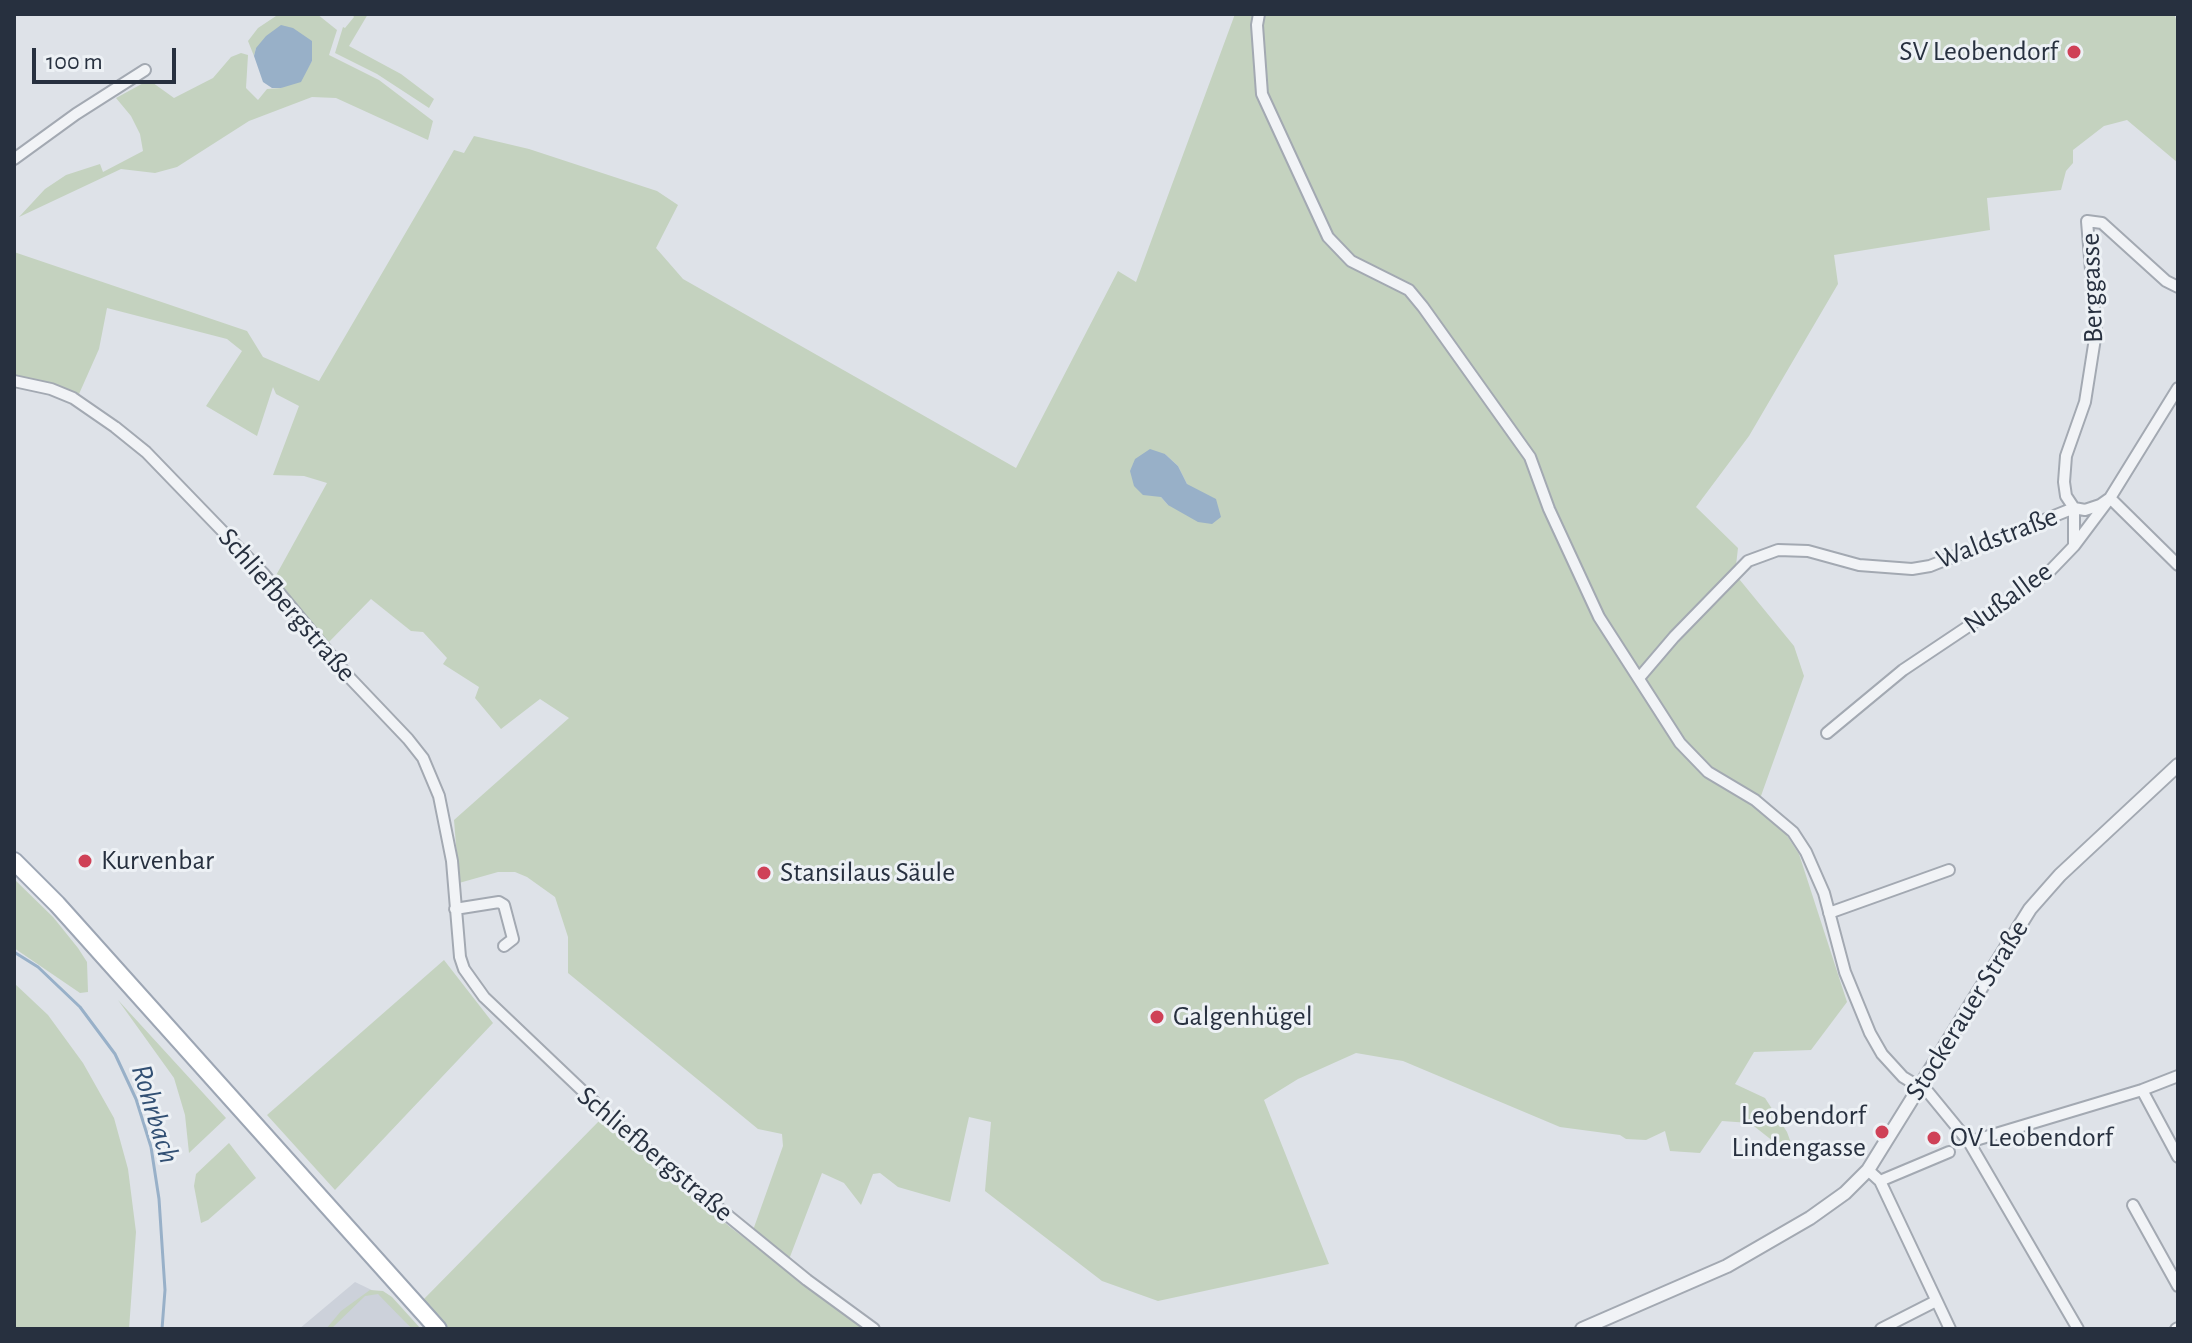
<!DOCTYPE html>
<meta charset="utf-8">
<style>
body{margin:0}
#map{position:relative;width:2192px;height:1343px;overflow:hidden;background:#dee2e8;font-family:"Alegreya Sans",sans-serif}
canvas{display:block}
.frame{position:absolute;inset:0;border:16px solid #27303f;pointer-events:none}
.scale{position:absolute;left:32px;top:48px;width:144px;height:36px;box-sizing:border-box;border:4px solid #27303f;border-top:0;padding-left:10px;font-size:24px;line-height:28px;white-space:nowrap;color:#27303f;-webkit-text-stroke:6px #edf1f5;paint-order:stroke}
</style>
<div id="map">
<canvas width="2192" height="1343"></canvas>
<div class="frame"></div>
<div class="scale">100 m</div>
</div>
<script>
const g = document.querySelector('canvas').getContext('2d');
g.lineJoin = 'round';
function fillPath(path, color) {
  g.fillStyle = color;
  g.fill(path, 'evenodd');
}
function poly(rows) {
  const path = new Path2D();
  for (const r of rows) {
    path.moveTo(r[0], r[1]);
    for (let i = 2; i < r.length; i += 2) path.lineTo(r[i], r[i + 1]);
  }
  return path;
}
function strokePath(path, color, width, dash) {
  g.strokeStyle = color;
  g.lineWidth = width;
  g.lineCap = dash ? 'butt' : 'round';
  g.setLineDash(dash || []);
  g.stroke(path);
}
function write(font, color, halo, rows, align = 'center') {
  g.font = font + ' "Alegreya Sans",sans-serif';
  g.lineWidth = 6;
  g.setLineDash([]);
  g.textBaseline = 'middle';
  g.strokeStyle = halo;
  g.fillStyle = color;
  for (const [text, x, y, turn = 0] of rows) {
    g.save();
    g.translate(x, y);
    g.rotate((+turn || 0) * Math.PI / 180);
    g.textAlign = isNaN(turn) ? turn : align;
    if (halo) g.strokeText(text, 0, 0);
    g.fillText(text, 0, 0);
    g.restore();
  }
}
fillPath(poly([
 [355,1282,382,1295,412,1329,299,1329]
]), '#ccd1da');
fillPath(poly([
 [279,14,317,14,337,30,329,55,379,80,433,121,428,140,336,98,312,97,249,121,177,167,155,173,121,169,19,217,45,189,66,175,100,164,103,172,143,151,140,134,131,116,116,98,149,80,174,98,213,78,231,57,241,53,248,55,246,88,258,100,267,89,281,88,305,72,312,61,312,41,256,48,254,56,248,41,258,28],
 [352,14,368,14,349,46,401,74,434,99,429,108,377,74,335,53,343,27,345,28,354,17],
 [1235,14,2174,14,2178,24,2178,163,2127,120,2104,126,2073,150,2073,163,2066,171,2061,190,1987,198,1990,230,1834,255,1838,284,1749,436,1696,507,1738,548,1735,574,1794,646,1804,676,1757,807,1778,822,1799,854,1847,1002,1811,1050,1754,1052,1735,1084,1765,1098,1787,1132,1791,1143,1783,1149,1750,1123,1722,1121,1700,1153,1670,1151,1665,1131,1646,1140,1626,1139,1620,1135,1560,1127,1403,1061,1356,1053,1298,1079,1264,1100,1329,1264,1158,1301,1102,1281,985,1191,991,1122,969,1117,950,1202,898,1187,880,1173,873,1174,861,1205,844,1183,822,1173,788,1262,752,1233,783,1146,782,1134,758,1129,568,973,568,937,555,897,527,877,515,872,498,872,459,883,454,820,569,718,540,699,501,729,475,698,479,687,443,664,447,658,423,632,411,631,371,599,327,644,274,579,327,483,304,476,273,475,299,406,276,394,273,387,257,436,206,406,242,351,227,339,107,308,99,349,79,394,14,377,14,252,247,331,263,357,319,381,454,150,464,153,474,136,529,149,657,191,678,205,656,248,683,279,1016,468,1118,271,1136,282],
 [1165,454,1178,466,1187,484,1168,505,1161,497],
 [14,879,53,917,78,948,87,962,88,992,80,993,14,948],
 [444,960,493,1023,335,1190,267,1115],
 [14,983,48,1015,83,1063,114,1118,128,1169,136,1232,129,1329,14,1329],
 [118,1000,226,1118,189,1153,185,1115,174,1078],
 [600,1120,730,1227,863,1329,449,1329,423,1300],
 [229,1143,256,1178,208,1220,201,1223,194,1186,196,1174],
 [370,1290,383,1291,392,1297,421,1329,412,1329,378,1294,365,1296,331,1329,326,1329,341,1311]
]), '#c4d2bf');
fillPath(poly([
 [281,25,293,28,312,41,312,61,301,82,281,88,272,88,263,82,254,56,256,48,266,36],
 [1150,449,1165,454,1178,466,1187,484,1216,499,1221,517,1212,524,1198,522,1168,505,1161,497,1143,495,1134,486,1130,471,1135,459]
]), '#98b0c8');
strokePath(poly([
 [14,952,38,967,80,1007,115,1054,136,1099,151,1147,159,1199,165,1290,162,1329]
]), '#98b0c8', 3);
const minor = poly([
 [1259,14,1257,25,1262,94,1328,237,1351,261,1409,290,1423,307,1530,457,1549,509,1599,617,1680,743,1708,772,1755,800,1793,832,1806,852,1824,893,1845,972,1870,1033,1882,1054,1903,1077,1928,1092,1969,1142,2078,1329],
 [14,159,76,114,145,70],
 [14,381,51,389,73,398,115,427,146,452,263,573,348,676,408,739,423,758,439,796,452,861,460,957,464,969,484,997,630,1136,807,1280,874,1329],
 [2074,544,2074,508,2066,496,2064,482,2066,456,2085,402,2096,332,2087,221,2102,223,2166,281,2178,287],
 [1639,678,1674,637,1748,561,1778,550,1808,551,1859,565,1912,569,1930,566,2074,508,2085,510,2100,505,2110,498,2178,565],
 [1827,733,1903,670,2048,573,2074,546,2110,498,2178,388],
 [455,909,499,902,504,905,513,939,504,946],
 [1829,913,1949,870],
 [2142,1090,2178,1157],
 [1969,1142,2142,1090,2178,1076],
 [1868,1170,1880,1181,1950,1329],
 [1880,1181,1949,1152],
 [2133,1205,2178,1286],
 [1881,1329,1936,1301],
 [2176,1329,2178,1328]
]);
const tertiary = poly([
 [1582,1329,1727,1266,1810,1218,1845,1193,1868,1170,2030,909,2060,875,2178,765]
]);
const primary = poly([
 [14,861,57,904,438,1329]
]);
strokePath(minor, '#a3a9b2', 14);
strokePath(tertiary, '#a3a9b2', 16);
strokePath(primary, '#9da6b4', 20);
strokePath(minor, '#f1f3f6', 10);
strokePath(tertiary, '#f1f3f6', 12);
strokePath(primary, '#fff', 16);
for (const [x, y, r, color] of [
 [2074,52,8,"#cf4157"],
 [85,861,8,"#cf4157"],
 [764,873,8,"#cf4157"],
 [1157,1017,8,"#cf4157"],
 [1882,1132,8,"#cf4157"],
 [1934,1138,8,"#cf4157"]
]) {
  const dot = new Path2D();
  dot.arc(x, y, r, 0, 2 * Math.PI);
  g.fillStyle = color;
  g.fill(dot);
  strokePath(dot, '#edf1f5', 3);
}
write('28px', '#27303f', '#edf1f5', [
 ["SV Leobendorf",2058,52,"right"],
 ["Kurvenbar",101,861],
 ["Stansilaus Säule",780,873],
 ["Galgenhügel",1173,1017],
 ["Leobendorf",1866,1116,"right"],
 ["Lindengasse",1866,1148,"right"],
 ["OV Leobendorf",1950,1138]
], 'left');
write('28px', '#27303f', '#edf1f5', [
 ["Berggasse",2092,288,-92],
 ["Waldstraße",1997,538,-21],
 ["Nußallee",2008,598,-36],
 ["Schliefbergstraße",287,605,49],
 ["Stockerauer Straße",1967,1010,-58],
 ["Schliefbergstraße",655,1154,40]
]);
write('italic 30px', '#314f73', '#edf1f5', [
 ["Rohrbach",155,1114,73]
]);
</script>
